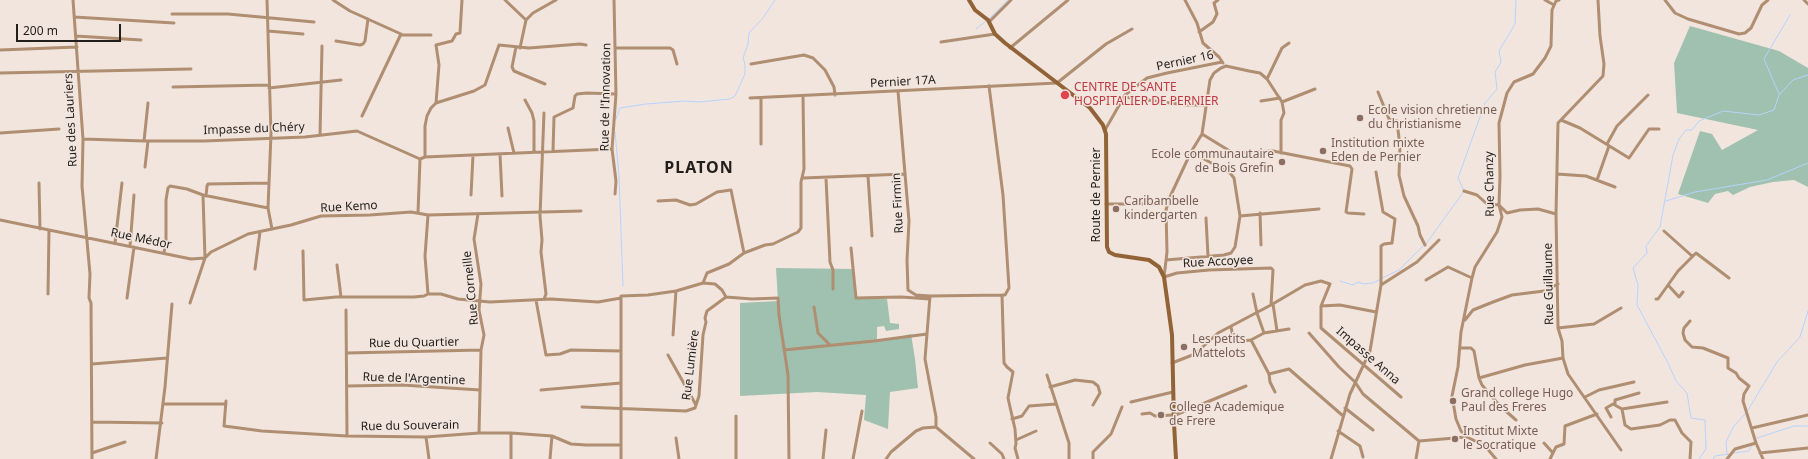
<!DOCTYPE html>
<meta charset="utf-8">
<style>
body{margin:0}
#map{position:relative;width:1808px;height:459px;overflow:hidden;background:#f2e5de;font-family:"Noto Sans",sans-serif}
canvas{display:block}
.scale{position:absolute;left:16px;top:24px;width:105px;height:18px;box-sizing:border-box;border:2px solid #221e1b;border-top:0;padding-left:5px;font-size:12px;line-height:14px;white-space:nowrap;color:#221e1b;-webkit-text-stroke:3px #f2e5de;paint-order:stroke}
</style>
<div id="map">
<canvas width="1808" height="459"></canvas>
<div class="scale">200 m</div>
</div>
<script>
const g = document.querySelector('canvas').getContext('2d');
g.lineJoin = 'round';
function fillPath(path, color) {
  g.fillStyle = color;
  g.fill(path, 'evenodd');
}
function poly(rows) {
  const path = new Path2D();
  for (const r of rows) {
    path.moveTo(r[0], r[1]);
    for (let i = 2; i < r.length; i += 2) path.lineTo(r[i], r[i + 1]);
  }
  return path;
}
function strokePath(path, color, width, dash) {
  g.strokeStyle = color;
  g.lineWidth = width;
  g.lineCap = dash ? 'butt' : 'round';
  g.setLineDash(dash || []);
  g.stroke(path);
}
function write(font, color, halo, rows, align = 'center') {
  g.font = font + ' "Noto Sans",sans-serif';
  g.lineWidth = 3;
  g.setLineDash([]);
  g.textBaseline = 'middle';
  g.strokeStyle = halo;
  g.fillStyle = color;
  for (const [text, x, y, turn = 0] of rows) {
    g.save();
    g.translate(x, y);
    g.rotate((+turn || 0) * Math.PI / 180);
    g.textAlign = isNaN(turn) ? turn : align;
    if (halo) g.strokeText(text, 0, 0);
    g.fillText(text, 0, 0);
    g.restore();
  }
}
fillPath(poly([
 [1690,26,1779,51,1808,68,1808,187,1794,180,1773,182,1750,187,1733,195,1728,191,1715,194,1708,203,1678,194,1700,131,1712,134,1722,150,1758,130,1677,113,1674,63],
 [776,268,854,269,855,299,887,299,890,323,899,324,899,329,886,331,884,326,877,327,877,341,883,341,911,334,915,359,918,388,890,392,888,429,864,420,866,395,817,392,740,396,740,303,778,301]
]), '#a0c1af');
strokePath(poly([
 [989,19,1008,0],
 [976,29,986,21],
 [1779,94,1764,59,1790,15],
 [616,119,620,108,646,104,685,101,699,102,730,99,735,96,745,74,745,64,743,58,748,44,749,33,763,18,775,0],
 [615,132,619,175,623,286],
 [1666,201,1695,192,1767,180,1808,163],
 [1426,244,1464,191,1458,178,1485,103,1497,89,1495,72,1501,62,1499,51,1515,24,1516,0],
 [1382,278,1399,270,1423,246],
 [1340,281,1353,285,1358,282,1364,284,1373,283,1379,280],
 [1748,410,1777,362,1800,337,1808,311],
 [1757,438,1794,426,1808,426],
 [1734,453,1749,451,1752,445],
 [1727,454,1726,442,1734,426,1746,413],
 [1699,459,1706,449,1705,420,1691,418,1687,393,1676,381,1668,363,1637,305,1638,285,1633,268,1647,253,1646,246,1660,227,1673,155,1679,139,1686,130,1692,130,1699,121,1723,111,1759,115,1774,110,1779,95,1793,80,1808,75],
 [1713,459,1715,456,1729,454]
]), '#b5d3fc', 1);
strokePath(poly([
 [73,0,83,139,82,186,90,274,89,298,91,303,92,459],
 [267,0,271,134,268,208,272,229],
 [333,0,350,11,401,34,362,116],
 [505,0,526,20],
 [614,0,616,94,612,149,616,181,615,194],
 [1185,0,1197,23,1203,43,1219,57,1223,63],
 [1545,0,1554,5],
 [1598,0,1600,36,1604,64,1603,76,1558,123,1556,214,1558,328,1562,341,1563,358,1568,374,1621,450],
 [1665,0,1675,13,1688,19,1739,34,1745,33,1751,28,1762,5,1768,0],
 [1804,0,1808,4],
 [172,14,228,14,314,22],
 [74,17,174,23],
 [989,22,1011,0],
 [268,31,303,34],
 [1199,32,1213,22,1217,14,1214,3,1218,0],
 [401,35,431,35],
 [76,36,141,40],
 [336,41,360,45,363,44,365,41,368,19],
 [941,42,995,34],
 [516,47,512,67,514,71,545,84],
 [520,48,526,20,533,13,556,0],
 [616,48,670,48,673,50,677,64],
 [1010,48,1068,0],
 [0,50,77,47],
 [751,64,804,55,813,58,825,70,834,87,835,95],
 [0,73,191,69],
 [1267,79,1282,48,1289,43],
 [173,87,269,85],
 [269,88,341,80],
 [898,91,909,221,907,260,908,290,916,295,930,296,1002,295,1005,295,1009,288,1003,195,989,86],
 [1378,92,1389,119,1397,121,1400,147,1399,175,1404,196,1418,226,1420,235,1425,245],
 [1124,97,1186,105,1206,105],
 [750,98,1057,83,1106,44,1132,29],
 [525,100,532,113,534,121,534,152],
 [1261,101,1280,98],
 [1282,102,1315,89],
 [436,103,439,65,436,45,452,41,456,34,460,33,462,0],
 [544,113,540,216,542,240,541,252,546,294,544,299],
 [1561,120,1580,128,1629,158,1649,129,1659,129],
 [508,128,514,153],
 [1105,130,1125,95,1147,78,1167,73,1222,62],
 [0,133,59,129],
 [1202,134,1233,153,1273,151,1350,166,1352,169,1346,212,1348,213,1364,214],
 [320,135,322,46],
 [83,139,144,141,204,141,305,137,357,131,420,159],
 [144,141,148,103],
 [761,144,761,99],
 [1607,144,1617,126,1648,95],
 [553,151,554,117,573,108,575,96,577,94,587,93,616,94],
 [1191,152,1230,173,1234,178,1240,216,1319,209],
 [500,154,502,196],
 [425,157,425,126,427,116,431,108,436,103,474,91,485,85,499,45,529,48,580,44,586,45],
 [145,167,148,141],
 [1557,174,1586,176,1615,187],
 [868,176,872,236],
 [803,178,905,174],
 [826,178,830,262,833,270,833,289],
 [1597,180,1609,146],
 [39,183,40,229],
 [1464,191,1477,195,1487,204,1499,205,1507,213,1520,210,1538,209,1556,214],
 [471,195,473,155],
 [206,196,207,186,208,184,269,183],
 [658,201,676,200,690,205,696,204,717,192,731,190,744,253],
 [1106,204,1167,204],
 [418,213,420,159,425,157,612,149],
 [1260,213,1261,245],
 [478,214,474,239,481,284,479,310,484,335,481,350,479,433],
 [428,215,425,256,428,294],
 [1206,218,1208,256],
 [0,220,191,259,205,258,211,252,248,234,291,225,321,216,370,215,411,212,428,215,581,211],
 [1664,231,1692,256],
 [115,243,122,183],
 [130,246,134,195],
 [851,248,856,298,901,297,930,299],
 [303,251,304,300,336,297,414,297,424,296,428,294,441,294,458,299,490,302,551,299,598,302,621,298],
 [164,252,166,244,166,200,168,188,170,186,187,189,203,195,268,208],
 [1166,260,1224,255,1231,253,1235,247,1240,216],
 [337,265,341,297],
 [255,269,260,232],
 [1426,280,1448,267,1472,278],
 [1381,285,1417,262,1439,240],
 [1668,285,1678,271,1696,253,1729,278],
 [48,294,49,230],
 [1253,294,1257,313,1264,333],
 [1002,295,1004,363,1007,367,1013,372,1008,398,1015,429,1016,444,1015,448,1018,459],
 [930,296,925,359,936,417,936,427,974,459],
 [726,297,752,299,778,298,779,315,788,375,789,459],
 [127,298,134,247],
 [1656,299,1658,299,1668,285,1679,297,1683,292],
 [536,300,546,355,560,354,571,350,621,351],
 [190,303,205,258,203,195],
 [1273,304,1277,331],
 [1271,305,1273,270,1271,268,1209,270,1177,273,1164,277,1167,252,1166,210,1169,199,1191,152,1202,134,1210,80,1214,73,1221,68,1226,66,1249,71,1260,73,1267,79,1282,102,1284,113,1281,120,1281,153],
 [1321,306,1340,305,1376,312],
 [814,307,818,333,830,345],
 [346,310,347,436],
 [1465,320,1473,310,1493,302,1512,295,1544,291,1558,284],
 [1690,321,1684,328,1683,333,1685,340,1692,347,1703,348,1728,358,1728,368,1736,373,1739,378,1749,386,1744,394,1743,401,1756,443,1763,459],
 [1231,327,1234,342,1251,340,1264,333,1289,329],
 [1558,328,1594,324,1621,308],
 [1309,333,1339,367,1355,382,1363,394,1419,441],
 [673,335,676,291],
 [1251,340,1269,374,1270,382,1275,392],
 [1460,348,1471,348,1474,351,1479,378,1482,385,1500,406,1516,420],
 [784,350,874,341,927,334],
 [347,353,481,350],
 [668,355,696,405],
 [1172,363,1195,354,1218,333,1271,305,1305,285,1321,281,1330,284,1321,306,1321,328,1401,397],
 [92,364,167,358],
 [1269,374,1289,369,1342,415],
 [1047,375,1069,443,1069,459],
 [1479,378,1525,365,1563,358],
 [347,386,402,385,480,390],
 [1050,387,1075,380,1093,382,1098,386,1100,393,1093,405],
 [541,390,621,383],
 [1585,397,1599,390,1634,382],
 [226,401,224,426,262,431,347,436,426,437,479,433,511,433,552,436,571,444,586,445,621,445],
 [1131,402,1173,392],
 [163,404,226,404],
 [1615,405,1615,400,1639,393],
 [582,407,686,411,695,408,699,396,703,335,706,322,705,318,707,311,726,297,722,290,715,284,703,283],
 [1345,408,1373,430],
 [1622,409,1667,402],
 [1142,414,1150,413,1155,416,1173,415],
 [736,416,736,459],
 [1173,416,1246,386],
 [1611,417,1606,408,1613,404,1622,409,1625,425,1631,429,1660,425,1670,420,1675,420,1682,433,1691,442,1690,459],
 [1012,419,1022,416,1029,406,1056,404],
 [92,422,162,423],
 [1752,428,1808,415],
 [1338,431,1360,446,1363,457],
 [511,433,511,459],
 [426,437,429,459],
 [676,438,679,459],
 [1016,440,1036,431],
 [990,443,1002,454,1004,459],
 [1544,443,1553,453],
 [92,453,125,442],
 [1760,453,1808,448],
 [156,459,165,387,172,304],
 [550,459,552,436],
 [621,459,621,296,648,295,676,291,703,283,707,273,729,264,744,253,765,245,773,244,798,232,801,228,801,182,804,169,803,96],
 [823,459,826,430],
 [853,459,862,411],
 [886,459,891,452,916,431,923,428,936,427],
 [1093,459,1093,452,1111,434,1122,407],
 [1331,459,1350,394,1370,351,1381,285,1381,246,1384,244,1392,243,1395,219,1383,212,1376,172],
 [1416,459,1419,441,1467,437],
 [1496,459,1485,446,1467,437,1461,431,1456,419,1452,396,1458,367,1461,332,1472,278,1475,267,1497,232,1502,217,1499,205,1500,176,1499,123,1507,93,1514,82,1533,74,1545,58,1551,46,1552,10,1556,1,1559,0],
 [1550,459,1556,447,1564,444,1565,426,1597,414],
 [1727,459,1735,449,1756,443]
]), '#af8e71', 3);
strokePath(poly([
 [969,0,975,10,988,20,995,34,1005,43,1090,108,1103,125,1106,134,1107,247,1109,252,1115,255,1149,260,1159,267,1164,277,1172,335,1174,423,1176,459]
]), '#916336', 4);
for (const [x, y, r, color] of [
 [1065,95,5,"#e0444e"],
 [1360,118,4,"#8d6e63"],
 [1323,151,4,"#8d6e63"],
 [1282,162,4,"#8d6e63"],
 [1116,209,4,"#8d6e63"],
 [1184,347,4,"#8d6e63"],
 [1453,401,4,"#8d6e63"],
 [1161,415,4,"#8d6e63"],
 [1455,439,4,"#8d6e63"]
]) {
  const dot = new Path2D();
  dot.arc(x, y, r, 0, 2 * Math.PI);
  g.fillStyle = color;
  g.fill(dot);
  strokePath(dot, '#f2e5de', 1.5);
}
write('12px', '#221e1b', '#f2e5de', [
 ["Pernier 16",1185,61,-12],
 ["Pernier 17A",903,82,-3],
 ["Rue de l'Innovation",606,97,-89],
 ["Rue des Lauriers",71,120,-93],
 ["Impasse du Chéry",254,129,-2],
 ["Rue Chanzy",1490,184,-91],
 ["Route de Pernier",1097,195,-90],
 ["Rue Firmin",898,203,-93],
 ["Rue Kemo",349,207,-3],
 ["Rue Médor",141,239,12],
 ["Rue Accoyee",1218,262,-3],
 ["Rue Guillaume",1549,284,-91],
 ["Rue Corneille",471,288,-96],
 ["Rue du Quartier",414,343,-1],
 ["Impasse Anna",1368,356,41],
 ["Rue Lumière",691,365,-83],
 ["Rue de l'Argentine",414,379,2],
 ["Rue du Souverain",410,426,-1]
]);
write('12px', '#be3a42', '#f2e5de', [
 ["CENTRE DE SANTE",1074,88],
 ["HOSPITALIER DE PERNIER",1074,102]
], 'left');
write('12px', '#785e54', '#f2e5de', [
 ["Ecole vision chretienne",1368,111],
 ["du christianisme",1368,125],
 ["Institution mixte",1331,144],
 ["Eden de Pernier",1331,158],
 ["Ecole communautaire",1274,155,"right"],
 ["de Bois Grefin",1274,169,"right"],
 ["Caribambelle",1124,202],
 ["kindergarten",1124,216],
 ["Les petits",1192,340],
 ["Mattelots",1192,354],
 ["Grand college Hugo",1461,394],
 ["Paul des Freres",1461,408],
 ["College Academique",1169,408],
 ["de Frere",1169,422],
 ["Institut Mixte",1463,432],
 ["le Socratique",1463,446]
], 'left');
g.letterSpacing = '1px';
write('bold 16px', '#221e1b', '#f2e5de', [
 ["PLATON",699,168]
]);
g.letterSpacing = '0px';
</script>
